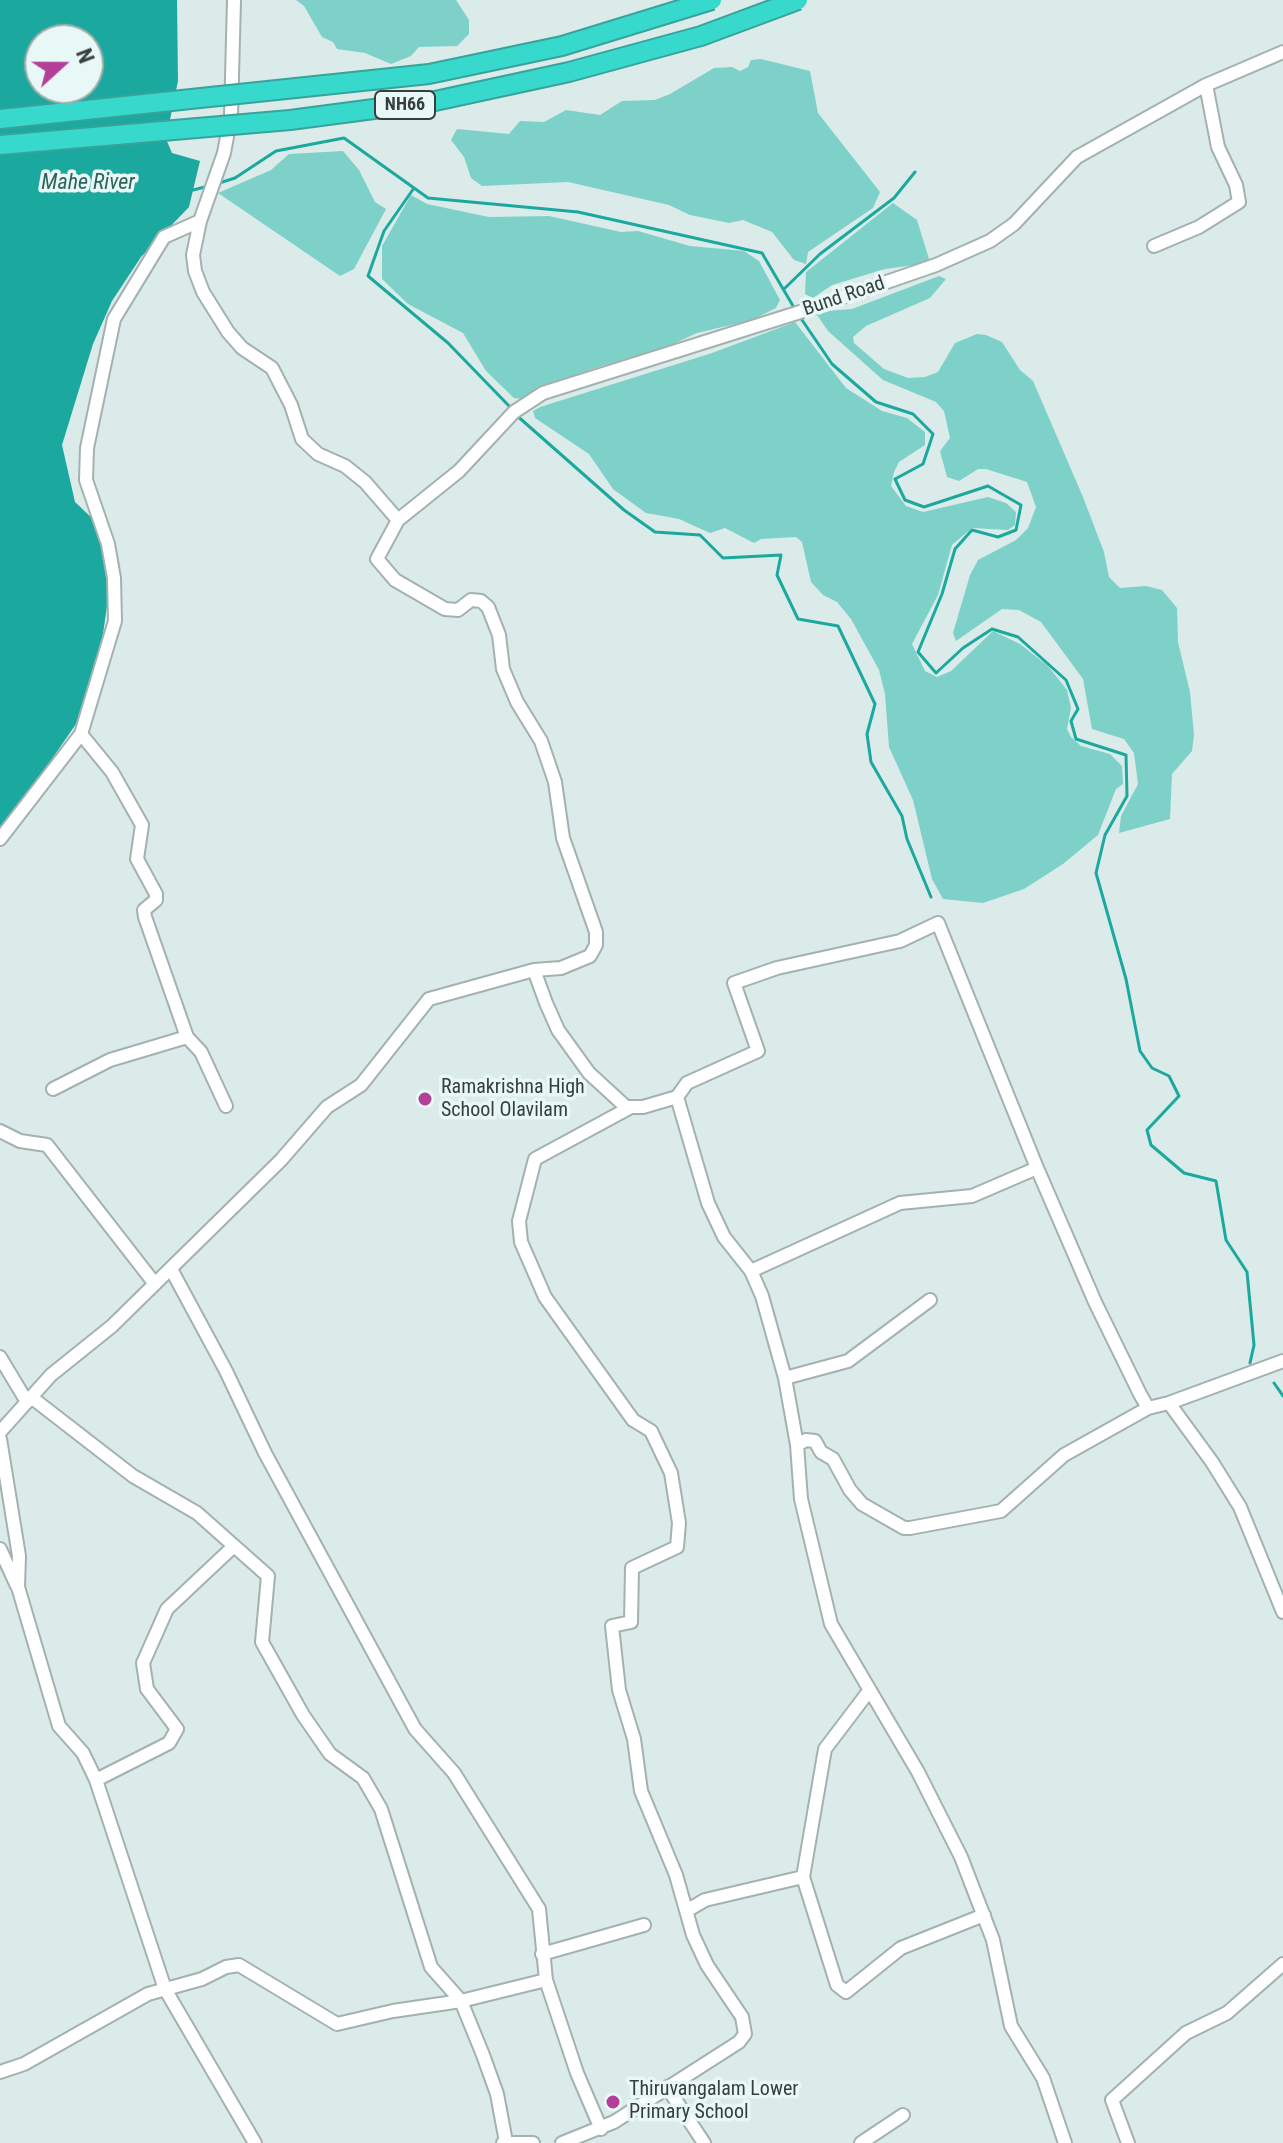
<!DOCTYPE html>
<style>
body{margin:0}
#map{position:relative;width:1283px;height:2143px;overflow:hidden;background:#dbebe9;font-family:"Roboto Condensed",sans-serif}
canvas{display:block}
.north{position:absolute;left:24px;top:24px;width:80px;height:80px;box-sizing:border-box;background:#e8f8f6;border:2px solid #a1aeac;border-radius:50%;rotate:69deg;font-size:22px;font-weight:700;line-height:32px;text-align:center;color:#373e3d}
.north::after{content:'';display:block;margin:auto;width:28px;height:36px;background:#b33f99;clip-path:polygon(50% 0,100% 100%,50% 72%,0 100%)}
</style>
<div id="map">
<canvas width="1283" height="2143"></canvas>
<div class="north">N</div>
</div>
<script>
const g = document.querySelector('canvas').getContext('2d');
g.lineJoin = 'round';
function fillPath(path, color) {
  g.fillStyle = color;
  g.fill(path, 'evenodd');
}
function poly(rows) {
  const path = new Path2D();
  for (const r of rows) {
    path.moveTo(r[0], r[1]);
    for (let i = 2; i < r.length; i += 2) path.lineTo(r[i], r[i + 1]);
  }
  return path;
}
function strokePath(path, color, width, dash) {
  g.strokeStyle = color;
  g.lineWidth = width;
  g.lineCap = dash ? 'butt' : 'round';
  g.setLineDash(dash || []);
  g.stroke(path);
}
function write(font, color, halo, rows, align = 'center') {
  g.font = font + ' "Roboto Condensed",sans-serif';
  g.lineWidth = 7;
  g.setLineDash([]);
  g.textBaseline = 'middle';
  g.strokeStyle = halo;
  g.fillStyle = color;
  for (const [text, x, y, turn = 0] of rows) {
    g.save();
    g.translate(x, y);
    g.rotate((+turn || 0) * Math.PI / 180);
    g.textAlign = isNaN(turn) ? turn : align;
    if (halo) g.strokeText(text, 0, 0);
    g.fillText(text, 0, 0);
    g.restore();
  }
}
fillPath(poly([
 [296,0,456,0,469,20,469,34,457,46,419,47,411,56,391,64,365,53,337,49,333,42,322,37,304,6],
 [761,59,810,71,818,113,880,192,873,208,808,252,806,264,794,260,772,232,743,220,729,223,690,215,669,205,568,182,482,186,471,178,464,157,451,140,457,129,509,134,520,121,544,122,566,110,600,115,622,101,655,100,670,94,714,68,732,67,740,71,748,67,751,60],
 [343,151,359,170,375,202,386,209,354,269,340,276,218,193,271,170,289,154],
 [411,195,427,204,489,217,549,216,621,232,638,231,690,246,744,251,759,261,780,300,776,308,752,320,697,333,658,351,601,366,560,380,522,399,514,398,486,371,463,333,408,304,382,279,382,246],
 [893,203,917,220,929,259,922,264,885,269,832,285,813,298,805,294,806,272],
 [939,276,946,279,930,298,866,326,853,337,854,343,884,369,908,378,925,377,938,372,955,343,977,334,986,335,1002,342,1020,370,1033,381,1083,497,1104,552,1109,577,1120,588,1146,586,1162,590,1177,608,1178,642,1190,692,1194,735,1192,751,1172,774,1170,819,1119,833,1121,816,1138,784,1134,753,1124,739,1092,729,1083,679,1041,622,1019,610,1002,609,956,641,953,633,970,575,978,560,1016,540,1028,528,1036,507,1027,482,986,469,978,469,959,481,947,477,940,451,950,438,944,411,936,402,883,380,828,331,815,312,852,309],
 [795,322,846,388,882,411,907,418,925,432,925,445,899,462,894,472,891,486,906,506,923,512,988,497,1006,503,1016,512,1015,525,1008,530,972,528,952,545,938,595,912,644,925,671,937,677,951,671,993,631,1020,644,1048,666,1067,690,1071,708,1067,729,1071,737,1081,746,1110,754,1122,766,1123,784,1116,789,1098,835,1063,864,1024,889,983,903,943,899,932,879,913,800,889,747,885,694,879,670,851,619,837,602,823,595,811,582,802,542,796,537,761,539,754,543,725,528,710,533,679,519,646,513,613,489,589,454,535,418,533,411,540,407,712,353]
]), '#7ed1c9');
fillPath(poly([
 [0,0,177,0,178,81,166,139,172,153,200,161,189,207,141,257,112,301,93,344,62,445,75,502,94,520,107,549,107,606,99,662,85,711,0,834],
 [40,40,88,40,88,88,40,88]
]), '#1ba99f');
strokePath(poly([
 [216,184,235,178,276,151,344,138,428,198,578,212,762,253,796,311],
 [414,188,384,231,368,276,448,343,511,408],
 [189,191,209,186],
 [784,289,820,254,894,198,915,172],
 [800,317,832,364,876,402,913,414,933,434,923,464,895,479,905,500,924,507,988,486,1021,505,1016,530,998,537,972,530,955,549,942,594,918,652,936,673,963,648,992,629,1018,637,1066,680,1078,709,1071,721,1076,739,1126,755,1127,796,1105,835,1096,873,1126,979,1140,1051,1152,1068,1169,1076,1179,1096,1147,1130,1151,1145,1184,1173,1216,1181,1226,1240,1247,1272,1254,1345,1250,1363],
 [515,414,624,510,655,532,700,535,723,558,781,555,777,575,798,619,838,626,875,704,867,734,871,762,902,816,907,839,931,897],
 [1274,1383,1283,1396]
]), '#1ba99f', 3);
const minor = poly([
 [234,0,231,115,224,153,200,221,193,255,195,271,203,292,228,332,242,348,272,368,291,405,302,439,318,454,345,466,365,482,398,520],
 [1154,246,1199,227,1239,202,1236,185,1218,147,1206,85],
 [81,734,112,772,142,825,137,859,156,894,156,900,144,910,145,917,187,1037,201,1052,226,1106],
 [0,839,81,734,115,621,114,578,108,544,86,480,87,448,114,319,164,237,200,221],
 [53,1089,110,1060,187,1037],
 [677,1097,687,1083,758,1051,734,983,777,968,900,941,938,923,1037,1168,972,1196,900,1203,751,1271],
 [0,1131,20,1141,47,1145,155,1284],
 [1037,1168,1095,1302,1140,1394,1148,1408,1169,1403,1212,1462,1240,1507,1283,1612],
 [171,1269,226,1371,265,1453,415,1729,454,1773,539,1909,546,1980,577,2073,601,2129],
 [0,1357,27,1402],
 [785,1378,848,1361,930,1300],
 [31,1397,133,1476,197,1513,268,1576,262,1642,303,1715,330,1754,363,1778,381,1809,431,1967,461,2001,483,2055,497,2094,506,2142],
 [1169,1403,1283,1361],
 [0,1432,51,1375,112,1326,281,1160,327,1107,361,1085,429,999,534,970],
 [0,1439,19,1556,18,1587,59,1726,83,1753,96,1780,165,1989,255,2143],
 [797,1445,806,1440,815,1441,821,1452,833,1459,850,1490,862,1504,904,1528,910,1528,1001,1511,1064,1455,1148,1408],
 [0,1549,17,1586],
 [869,1691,825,1749,803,1877,837,1985,846,1992,901,1948,984,1915],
 [96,1780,169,1743,177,1729,147,1689,143,1663,167,1609,234,1546],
 [688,1910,705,1900,803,1877],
 [542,1954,644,1925],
 [0,2072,24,2064,148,1994,202,1979,226,1967,239,1965,337,2024,393,2011,461,2001,546,1980],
 [667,2087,704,2143],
 [503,2143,533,2143],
 [562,2143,614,2122,739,2042,745,2034,742,2017,707,1965,693,1935,676,1875,641,1791,634,1739,619,1690,612,1626,631,1622,632,1568,677,1547,679,1523,671,1473,651,1431,633,1420,545,1297,521,1242,519,1221,535,1159,631,1107],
 [861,2143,903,2115],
 [1065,2143,1043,2078,1011,2026,993,1940,961,1857,918,1772,831,1624,801,1499,797,1445,785,1378,762,1296,751,1271,724,1237,708,1203,677,1097,643,1107,626,1107,589,1073,558,1030,546,1003,534,970,561,968,590,956,596,945,596,932,563,838,555,782,541,741,517,702,503,669,499,635,488,607,481,601,471,600,458,610,445,609,395,580,377,559,398,520,459,471,514,412,543,393,797,313,936,265,990,241,1014,224,1077,157,1206,85,1283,52],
 [1128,2143,1112,2100,1186,2033,1227,2013,1283,1964]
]);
strokePath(minor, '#a3b2b0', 16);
strokePath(minor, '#fff', 12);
const highwayBridge = poly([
 [0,119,429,74,562,46,712,0],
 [0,145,290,120,435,101,569,72,701,36,798,0]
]);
strokePath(highwayBridge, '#37a39b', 22, []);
strokePath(highwayBridge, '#37d9cd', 18);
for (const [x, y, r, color] of [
 [425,1099,8,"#b33f99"],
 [613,2102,8,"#b33f99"]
]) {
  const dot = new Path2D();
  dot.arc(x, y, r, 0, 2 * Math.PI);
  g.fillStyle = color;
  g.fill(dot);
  strokePath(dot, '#e8f8f6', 3);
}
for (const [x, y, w] of [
 [405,105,60]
]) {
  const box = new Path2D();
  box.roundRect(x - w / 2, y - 14, w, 28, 6);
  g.fillStyle = '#e8f8f6';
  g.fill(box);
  strokePath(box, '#373e3d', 2);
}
write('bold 18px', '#373e3d', null, [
 ["NH66",405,105]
]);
write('20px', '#373e3d', '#e8f8f6', [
 ["Bund Road",844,297,-19]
]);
write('20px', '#373e3d', '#e8f8f6', [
 ["Ramakrishna High",441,1088],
 ["School Olavilam",441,1111],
 ["Thiruvangalam Lower",629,2090],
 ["Primary School",629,2113]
], 'left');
write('italic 22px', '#2e625d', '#e8f8f6', [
 ["Mahe River",88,183]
]);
</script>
